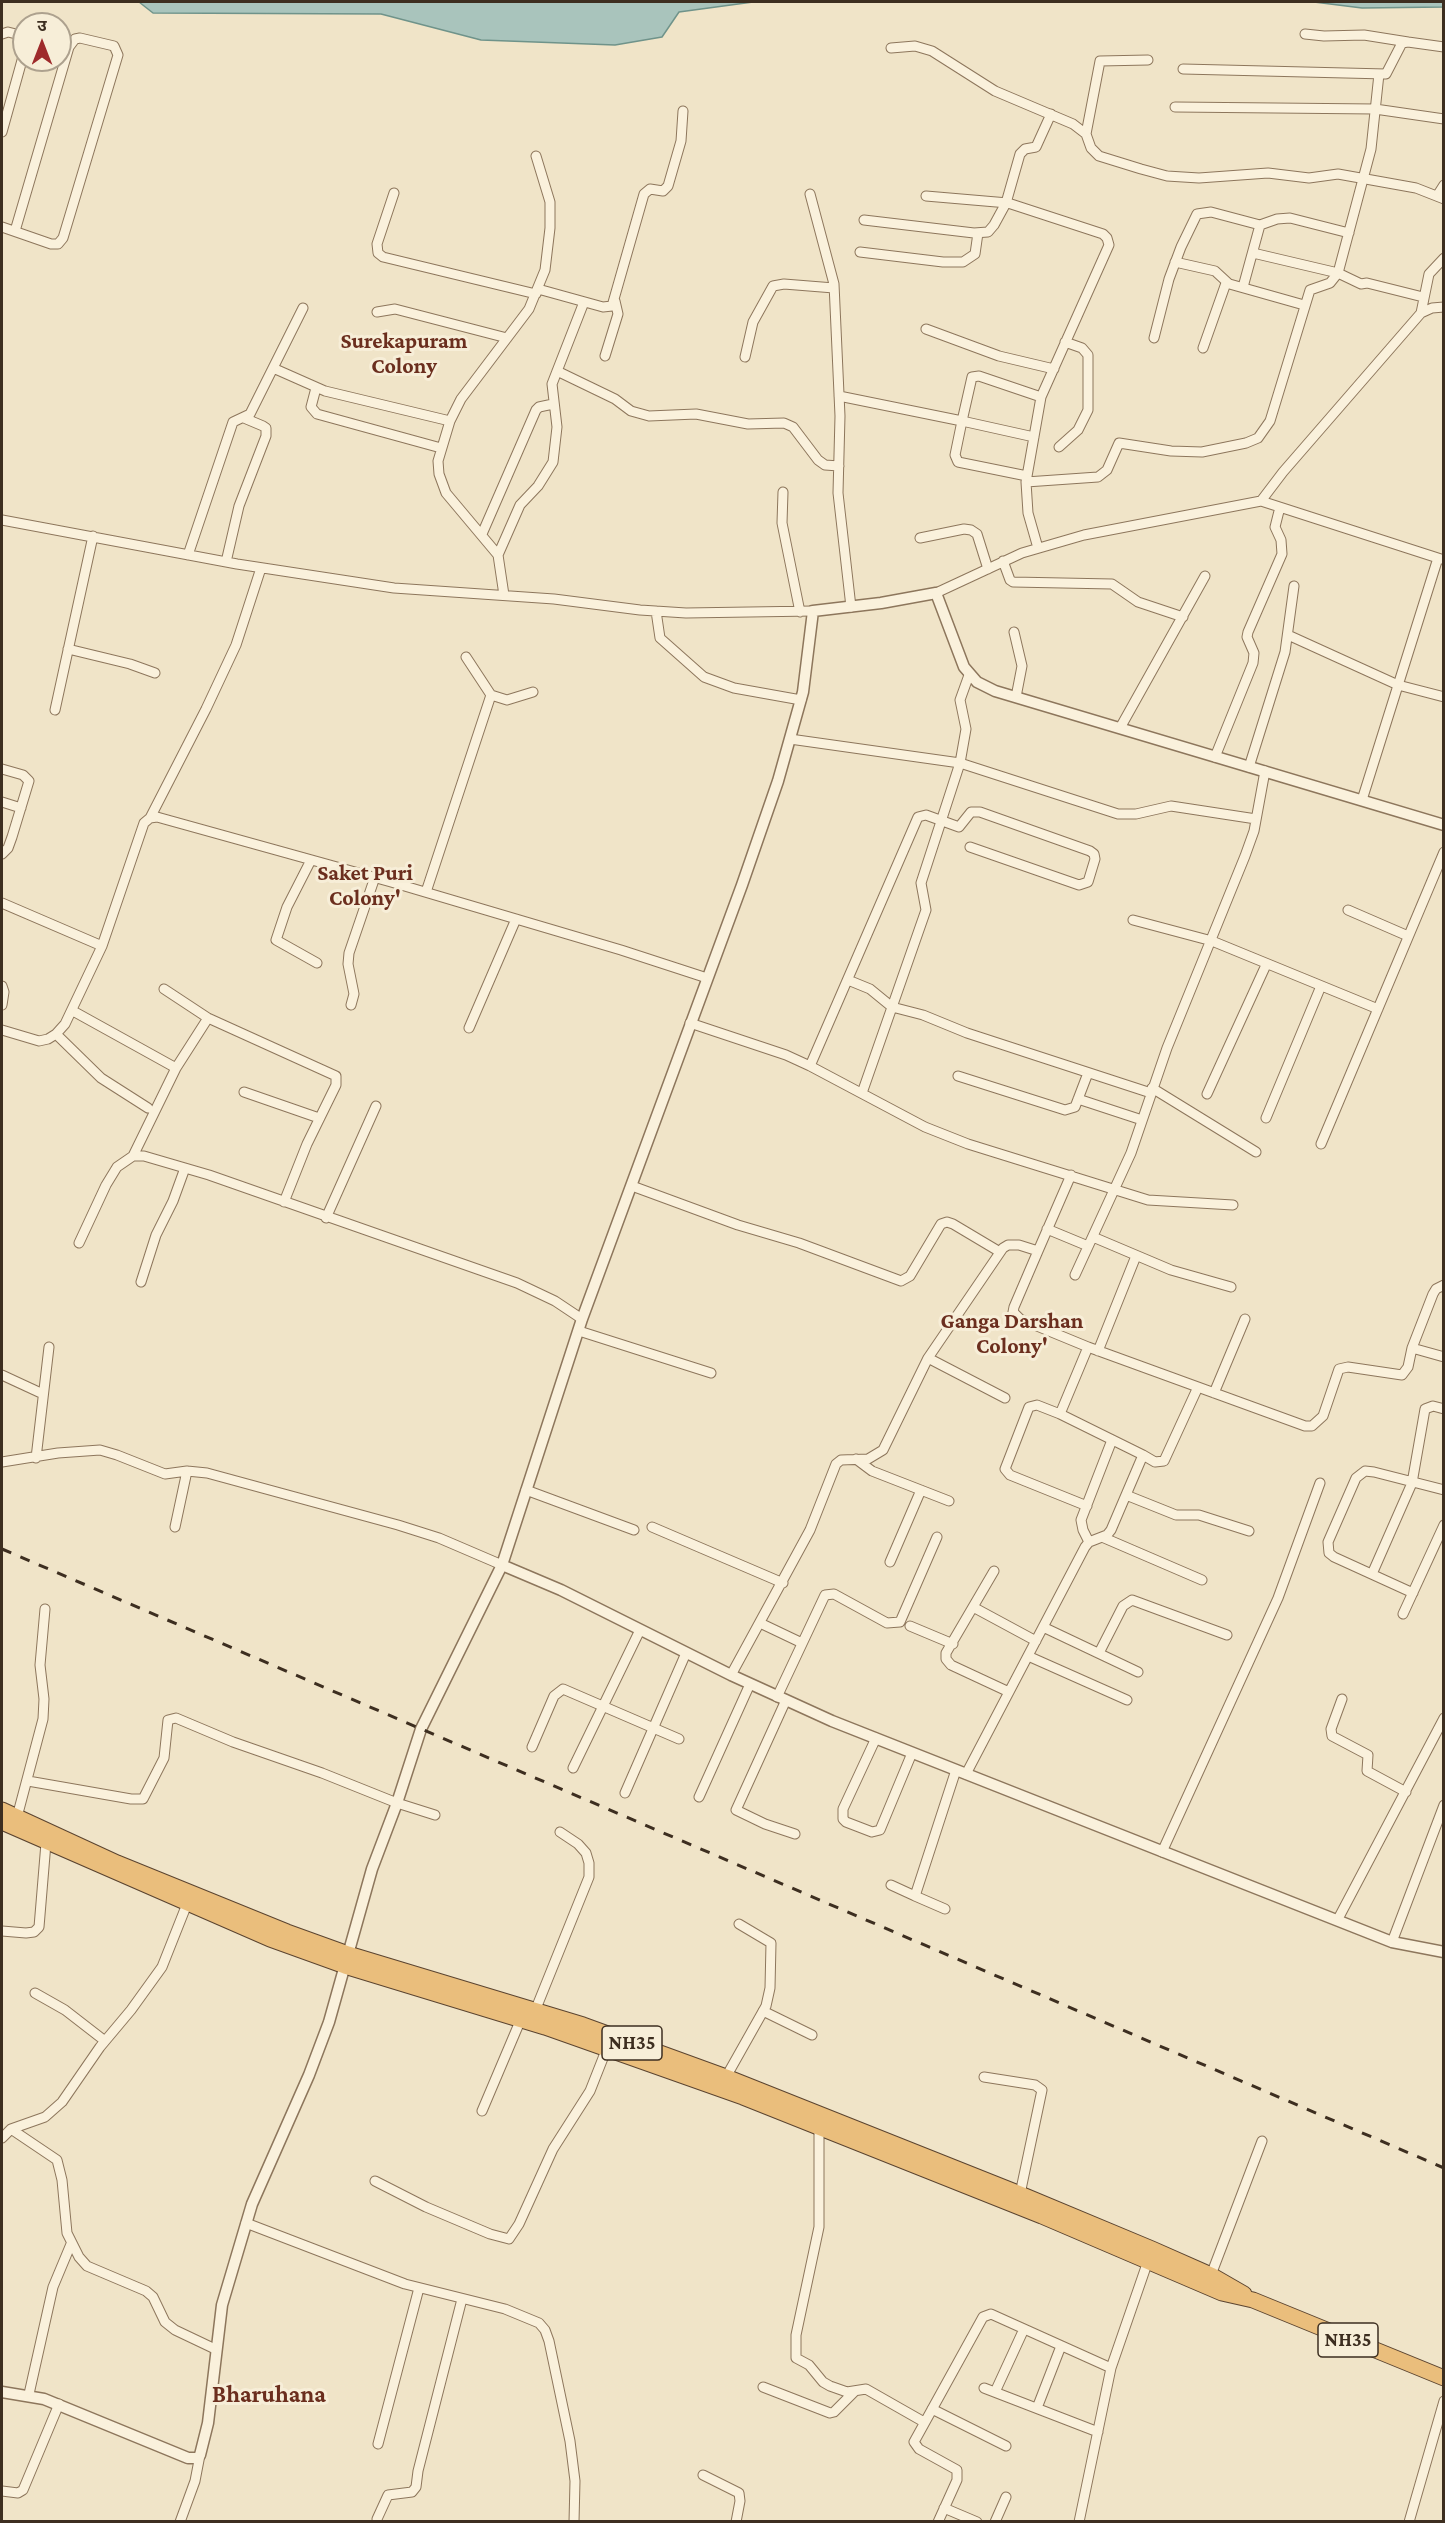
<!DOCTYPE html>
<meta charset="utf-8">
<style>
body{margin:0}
#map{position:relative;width:1445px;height:2523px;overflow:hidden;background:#f0e4c8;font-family:"Crimson Pro","Noto Sans Devanagari",serif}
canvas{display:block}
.frame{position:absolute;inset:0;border:3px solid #3d2e20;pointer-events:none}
.north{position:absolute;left:12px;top:12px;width:60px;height:60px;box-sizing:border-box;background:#f7eed8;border:2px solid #ada18e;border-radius:50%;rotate:0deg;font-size:16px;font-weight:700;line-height:24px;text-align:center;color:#3d2e20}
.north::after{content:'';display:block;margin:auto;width:21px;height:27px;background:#9e2a2b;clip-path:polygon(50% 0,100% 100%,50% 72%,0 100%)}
</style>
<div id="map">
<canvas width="1445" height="2523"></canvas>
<div class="frame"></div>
<div class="north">उ</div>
</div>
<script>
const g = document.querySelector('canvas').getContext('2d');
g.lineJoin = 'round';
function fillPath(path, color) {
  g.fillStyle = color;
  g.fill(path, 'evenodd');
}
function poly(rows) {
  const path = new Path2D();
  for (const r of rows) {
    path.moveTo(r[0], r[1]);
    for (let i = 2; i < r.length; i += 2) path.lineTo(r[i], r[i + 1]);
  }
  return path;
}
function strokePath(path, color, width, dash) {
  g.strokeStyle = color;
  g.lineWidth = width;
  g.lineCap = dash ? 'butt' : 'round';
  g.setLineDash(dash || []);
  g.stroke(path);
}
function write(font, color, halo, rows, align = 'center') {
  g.font = font + ' "Crimson Pro",serif';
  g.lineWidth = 6;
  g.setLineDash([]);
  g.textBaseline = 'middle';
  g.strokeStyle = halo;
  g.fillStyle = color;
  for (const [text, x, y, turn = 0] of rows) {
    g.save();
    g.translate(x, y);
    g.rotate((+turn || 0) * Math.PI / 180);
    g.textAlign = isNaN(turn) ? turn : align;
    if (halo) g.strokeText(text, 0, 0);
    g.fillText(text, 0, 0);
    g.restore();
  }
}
const water = poly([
 [139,2,753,2,679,12,662,37,615,45,481,40,381,14,153,13,139,2],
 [1314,2,1443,2,1444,7,1362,8,1314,2]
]);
fillPath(water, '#a9c4bc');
strokePath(water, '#6f938a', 1.5);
const minor = poly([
 [2,34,8,32,24,36],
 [1305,34,1324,36,1364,35,1408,42],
 [891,48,915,46,932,51,995,91,1073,124,1086,134,1091,148,1099,156,1141,169,1167,176,1199,178,1268,173,1309,178,1338,174,1416,188,1444,199],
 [1183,69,1386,74,1402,43,1408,42,1444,47],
 [1175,107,1375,109,1444,119],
 [2,132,24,53],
 [1086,134,1100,61,1148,60],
 [394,193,377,244,378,253,383,257,536,294],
 [810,194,834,284,840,416,838,493,851,607],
 [926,196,1008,203,1103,234,1107,238,1109,245,1041,397,1026,482,1028,513,1038,548],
 [1437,196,1444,185],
 [864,220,974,233,988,232,994,225,1006,203,1020,154,1025,149,1036,147,1051,114],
 [2,227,51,244,58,244,63,238,118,55,114,46,80,38,75,39,69,47],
 [15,231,69,47,60,45],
 [860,252,943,262,963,262,975,254,978,233],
 [1253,253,1338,273,1361,284,1367,283,1423,297],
 [1175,262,1215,271,1228,283],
 [1243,287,1260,225],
 [538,289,603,307,612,306,644,194,650,189,663,191,668,186,681,141,683,111],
 [377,312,395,309,507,338],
 [1421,313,1429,274,1444,258],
 [926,329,999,356,1054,369],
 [1154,338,1169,279,1181,247,1197,214,1211,212,1260,225,1277,219,1290,218,1349,233],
 [1203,348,1226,283,1304,305],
 [605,356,618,314,615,301],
 [745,357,753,322,773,286,784,284,834,288],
 [273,368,325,391,450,421],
 [557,371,615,399,631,411,649,416,696,414,748,424,784,423,793,427,818,460,825,465,839,466],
 [316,388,311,407,317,414,441,448],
 [839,396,962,421,972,377,979,376,1041,397],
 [1059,447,1078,430,1088,410,1088,355,1082,348,1065,342],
 [1027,476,958,462,955,455,962,421,1034,437],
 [1026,482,1098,477,1107,470,1119,443,1171,451,1202,452,1246,443,1258,438,1270,421,1310,290,1330,283,1338,273,1371,149,1379,74],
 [783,492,782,523,800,612],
 [1261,501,1441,559],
 [2,520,237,564,394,588,554,599,640,610,686,613,813,611],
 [482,534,536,410,539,407,553,404],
 [920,538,964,529,971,530,977,534,988,569],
 [188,555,233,422,250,414,303,308],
 [498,555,520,505,538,486,553,462,557,427,552,384,584,302],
 [1003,561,1010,580,1013,582,1112,584,1138,602,1183,617],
 [226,562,239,506,266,436,266,428,263,426,244,418],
 [936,593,1022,553,1084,535,1261,501,1283,472,1421,313,1432,308,1444,307],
 [504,595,498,555,446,493,439,474,438,461,450,421,461,399,529,309,545,270,550,228,550,202,536,156],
 [656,611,660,638,704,677,734,688,801,700],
 [1014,632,1022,666,1016,697],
 [1288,635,1398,685,1444,697],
 [68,649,130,664,155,673],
 [491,695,507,700,533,692],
 [55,710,93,536],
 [1120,728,1205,576],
 [790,739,960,763,1118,814,1136,814,1171,806,1256,819],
 [1215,757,1253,663,1254,653,1247,637,1248,632,1282,554,1281,540,1275,527,1280,507],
 [1249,767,1285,652,1294,586],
 [2,769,23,775,29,781,12,837,8,848,2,854],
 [1362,800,1438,558],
 [2,802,21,808],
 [150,818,206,709,236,645,261,568],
 [311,860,287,907,276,940,317,963],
 [426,892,491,695,466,657],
 [2,903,102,946],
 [1348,910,1408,936],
 [1133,920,1212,941,1378,1009],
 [848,980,870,989,892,1007,923,1015,967,1033,1151,1093],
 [2,986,4,992,2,1005],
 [164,989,208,1018,336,1076,336,1085,307,1144,284,1202],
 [351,1005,354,994,348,964,349,953,375,877],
 [73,1011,176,1068],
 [690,1023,786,1055,810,1066,925,1127,968,1144,1148,1200,1233,1205],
 [469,1028,516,919],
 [2,1030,39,1041,48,1039,56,1034,65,1024,102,946,144,823,150,818,157,817,391,882,621,950,707,978],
 [56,1034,101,1078,148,1108],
 [810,1066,918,817,926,815,959,827,971,812,980,812,1090,851,1094,854,1095,859,1088,882,1079,885,970,847],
 [958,1076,1065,1110,1075,1107,1088,1073],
 [1152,1088,1256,1152],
 [244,1092,319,1118],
 [862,1093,926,910,921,883,960,763,966,729,960,700,969,675],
 [1207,1094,1266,965],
 [1078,1099,1142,1120],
 [1266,1118,1321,986],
 [1321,1144,1444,852],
 [133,1156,176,1068,208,1018],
 [632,1186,738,1225,799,1243,901,1281,910,1276,941,1224,947,1222,953,1224,1000,1252],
 [326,1218,376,1106],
 [1047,1229,1088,1246],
 [1093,1237,1171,1270,1231,1287],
 [79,1243,106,1185,117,1167,133,1156,144,1156,209,1175,517,1283,555,1301,582,1319],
 [1038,1251,1014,1307,1013,1312,1020,1319,1088,1347,1305,1426,1312,1426,1323,1416,1339,1369,1348,1367,1402,1375,1408,1367,1412,1348],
 [1075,1275,1131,1153,1167,1048,1245,856,1254,831,1265,771],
 [141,1282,156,1235,173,1201,185,1168],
 [1444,1285,1436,1289,1433,1294,1412,1348,1444,1357],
 [579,1331,711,1373],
 [1098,1351,1136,1256],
 [928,1358,1005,1398],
 [2,1375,43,1394],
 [1214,1393,1245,1319],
 [1060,1414,1037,1405,1029,1407,1005,1469,1010,1475,1087,1506],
 [1143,1455,1155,1462,1164,1461,1198,1387],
 [36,1458,49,1347],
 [856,1459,872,1471,949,1501],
 [2,1462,58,1453,100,1450,117,1455,165,1474,187,1471,207,1473,398,1525,439,1538,502,1565],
 [526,1490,634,1530],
 [1126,1495,1176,1515,1199,1515,1249,1531],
 [175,1527,187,1471],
 [652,1527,783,1583],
 [1102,1537,1202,1580],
 [1089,1542,1083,1530,1081,1520,1112,1440],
 [890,1562,921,1490],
 [994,1571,946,1653,946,1659,951,1665,1009,1692],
 [1372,1574,1412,1483,1425,1409,1433,1406,1444,1409],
 [1413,1593,1334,1557,1329,1553,1328,1542,1356,1478,1365,1471,1374,1472,1444,1490],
 [973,1607,1036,1641],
 [1403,1614,1444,1525],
 [760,1623,802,1643],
 [910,1626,953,1644],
 [1043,1627,1138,1672],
 [1099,1653,1123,1606,1132,1600,1227,1635],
 [1028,1656,1127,1700],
 [731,1675,810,1530,836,1464,841,1460,868,1459,883,1450,928,1358,1003,1248,1008,1245,1019,1245,1038,1251,1071,1175],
 [777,1697,825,1595,834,1594,887,1623,900,1622,937,1537],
 [1342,1699,1331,1729,1332,1736,1368,1755,1367,1771,1406,1792],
 [786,1700,736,1810,765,1824,795,1834],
 [876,1738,843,1809,843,1819,846,1822,872,1832,880,1830,912,1753],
 [532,1747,554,1696,563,1689,679,1739],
 [573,1768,640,1630],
 [966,1774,1085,1547,1089,1542,1107,1535,1111,1530,1143,1455,1060,1414,1088,1347],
 [28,1781,131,1799,143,1799,164,1758,168,1720,176,1718,233,1742,322,1773,397,1803,435,1815],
 [625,1793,686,1653],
 [699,1797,750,1684],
 [17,1817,43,1719,44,1699,40,1665,45,1609],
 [1162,1852,1278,1598,1320,1483],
 [891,1885,915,1896],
 [945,1909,915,1896,956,1770],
 [1338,1919,1444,1718],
 [2,1931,26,1933,34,1932,39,1927,46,1843],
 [1392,1942,1444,1805],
 [35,1993,65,2010,105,2041],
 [535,2011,589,1877,589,1863,586,1853,578,1844,560,1832],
 [763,2011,812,2035],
 [726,2077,766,2006,770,1988,771,1943,739,1924],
 [984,2077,1035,2085,1042,2090,1020,2194],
 [482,2111,521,2019],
 [11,2129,57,2160,62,2180,67,2233,79,2257,87,2266,146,2291,153,2297,165,2322,175,2330,215,2349],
 [819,2129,819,2227,796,2335,796,2358,809,2365,823,2382,830,2386,847,2392,866,2389,924,2422],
 [2,2138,11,2129,45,2117,62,2102,100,2047,131,2010,162,1967,187,1904],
 [375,2181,426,2207,490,2234,509,2239,519,2224,553,2149,590,2091,607,2048],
 [246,2223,405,2284,505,2309,539,2323,545,2330,549,2341,570,2441,575,2481,574,2522],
 [1211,2275,1262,2141],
 [763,2387,830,2413,834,2412,854,2392],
 [984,2388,1098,2432],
 [995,2392,1024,2329],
 [29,2394,53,2287,71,2244],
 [1037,2408,1061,2346],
 [932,2409,1006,2446],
 [378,2444,419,2288],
 [703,2475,739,2493,740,2501,736,2522],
 [2,2491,18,2493,23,2490,59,2404],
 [944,2508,977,2522],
 [377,2519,388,2495,412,2492,416,2487,418,2471,462,2299],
 [180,2522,195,2481,200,2455],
 [938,2522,957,2480,957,2470,919,2449,914,2442,983,2317,991,2314,1111,2368],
 [995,2522,1006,2497],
 [1079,2522,1111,2368,1148,2261],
 [1409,2522,1444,2401]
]);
const tertiary = poly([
 [502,1565,561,1590,731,1675,832,1721,1392,1942,1444,1952],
 [2,2392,44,2399,188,2458,197,2458,200,2455,208,2423,222,2305,252,2204,309,2075,329,2022,372,1869,397,1803,421,1729,502,1565,582,1319,742,885,778,781,803,692,813,611,881,603,936,593,964,667,977,682,995,691,1444,825]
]);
const trunk = poly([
 [2,1810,117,1863,287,1932,348,1954,583,2025,726,2077,1020,2194,1152,2249,1211,2275,1244,2294],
 [2,1822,270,1939,345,1966,545,2027,743,2097,1042,2216,1222,2293,1253,2300,1444,2378]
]);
strokePath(minor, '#8d765c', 11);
strokePath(tertiary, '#8d765c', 13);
strokePath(trunk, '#5b4430', 17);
strokePath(minor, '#faf1dc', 9);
strokePath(tertiary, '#faf1dc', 10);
strokePath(trunk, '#eabe7c', 15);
strokePath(poly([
 [2,1549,1444,2168]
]), '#3d2e20', 3, [10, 10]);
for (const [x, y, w] of [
 [632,2043,60],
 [1348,2340,60]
]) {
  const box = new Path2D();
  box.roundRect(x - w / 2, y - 17, w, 34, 4.5);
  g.fillStyle = '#f7eed8';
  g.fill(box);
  strokePath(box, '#3d2e20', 1.5);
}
write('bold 20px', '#3d2e20', null, [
 ["NH35",632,2043],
 ["NH35",1348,2340]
]);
write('bold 22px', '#6b2e1e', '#f7eed8', [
 ["Surekapuram",404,341],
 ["Colony",404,366],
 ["Saket Puri",365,873],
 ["Colony'",365,898],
 ["Ganga Darshan",1012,1321],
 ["Colony'",1012,1346]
]);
write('bold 24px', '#6b2e1e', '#f7eed8', [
 ["Bharuhana",269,2395]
]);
</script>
